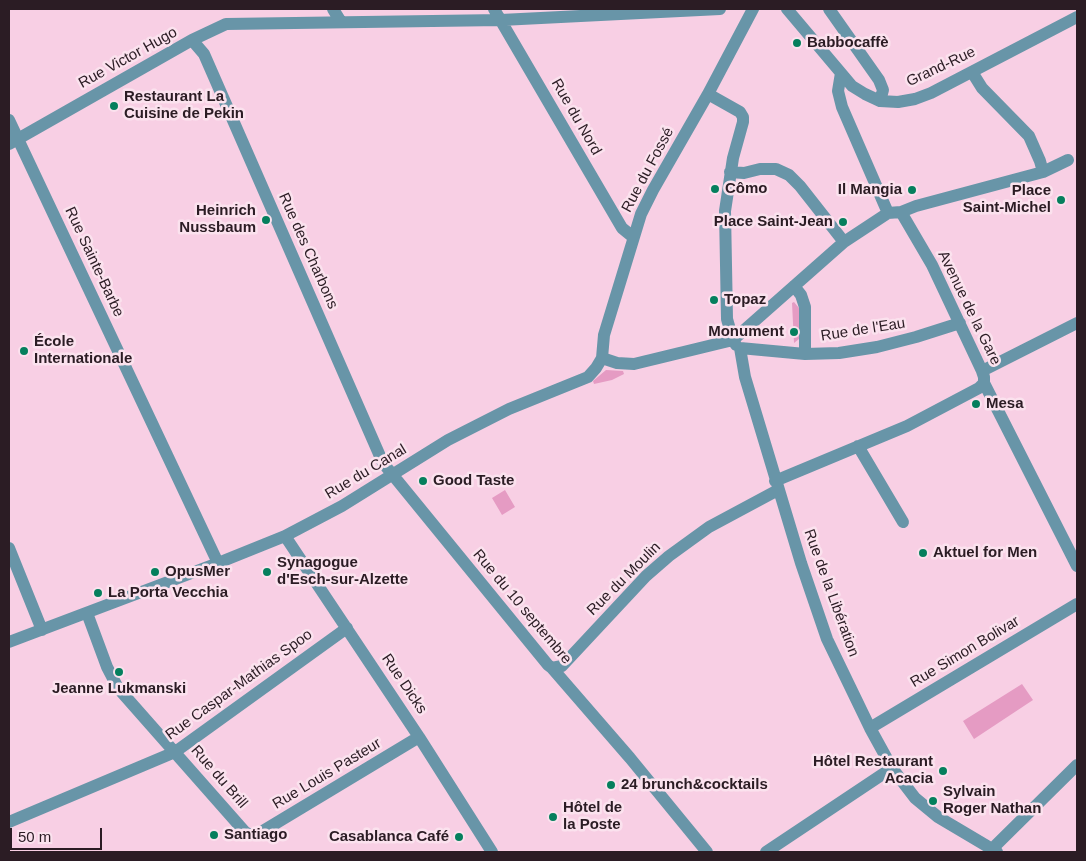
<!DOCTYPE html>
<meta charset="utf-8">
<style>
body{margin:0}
#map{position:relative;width:1086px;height:861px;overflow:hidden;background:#f8cfe4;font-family:Arial,sans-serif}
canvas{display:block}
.frame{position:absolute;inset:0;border:10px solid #2b1c24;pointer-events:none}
.scale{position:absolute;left:10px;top:828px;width:92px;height:22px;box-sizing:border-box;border:2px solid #2b1c24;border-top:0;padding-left:6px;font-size:15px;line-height:18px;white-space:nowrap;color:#2b1c24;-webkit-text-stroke:4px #fbe2ee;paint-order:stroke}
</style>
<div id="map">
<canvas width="1086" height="861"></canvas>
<div class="frame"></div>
<div class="scale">50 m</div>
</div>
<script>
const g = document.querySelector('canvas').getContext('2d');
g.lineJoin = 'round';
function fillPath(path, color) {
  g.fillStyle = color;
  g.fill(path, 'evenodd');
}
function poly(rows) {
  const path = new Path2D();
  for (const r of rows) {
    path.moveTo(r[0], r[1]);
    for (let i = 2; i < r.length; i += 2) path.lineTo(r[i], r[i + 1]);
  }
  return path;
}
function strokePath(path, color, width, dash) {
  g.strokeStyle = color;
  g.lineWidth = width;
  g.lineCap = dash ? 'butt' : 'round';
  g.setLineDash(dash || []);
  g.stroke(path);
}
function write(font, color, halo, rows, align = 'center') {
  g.font = font + ' Arial,sans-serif';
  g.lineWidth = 5;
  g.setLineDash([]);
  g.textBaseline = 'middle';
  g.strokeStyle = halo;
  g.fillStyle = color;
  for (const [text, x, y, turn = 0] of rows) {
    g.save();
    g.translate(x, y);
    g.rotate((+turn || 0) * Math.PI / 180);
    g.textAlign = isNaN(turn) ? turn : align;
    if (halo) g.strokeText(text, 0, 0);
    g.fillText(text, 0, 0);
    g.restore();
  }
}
fillPath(poly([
 [794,302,799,308,799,339,794,343,792,303],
 [606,370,623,371,624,374,612,380,594,384,593,381],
 [505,490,515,507,502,515,492,498],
 [1022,684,1033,700,974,739,963,721]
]), '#e59bc3');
strokePath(poly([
 [333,9,341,22],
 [494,9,622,228,633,237],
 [787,9,852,86,865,94,880,101,898,102,915,99,931,93,1077,17],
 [829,9,879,80,883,90,880,101],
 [192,40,204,54,383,463,548,665,552,668,630,758,707,852],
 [972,72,982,88,1029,136,1040,161,1043,172],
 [841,73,838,91,842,107,888,213],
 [708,94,740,112,743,117,743,122,733,158,725,211,727,319,733,340,736,345],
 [9,120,218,563],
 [9,144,192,40,226,24,501,20,720,9],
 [730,172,744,173,760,169,776,169,789,175,800,186,844,242],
 [901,212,932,265,982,371,984,377,984,383,1077,566],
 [794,286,801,295,805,307,805,354],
 [740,348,745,377,801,563,827,639,870,728,892,768,915,798,938,817,997,852],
 [740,348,805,354,839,353,877,347,916,337,960,323],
 [602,358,617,363,634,364,733,340,844,242,888,213,901,212,916,206,1043,172,1068,160],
 [982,371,1077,323],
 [858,446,903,522],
 [775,481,907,426,979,388,984,383],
 [285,536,419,737,492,852],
 [9,548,42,630],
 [87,613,107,667,118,688,245,832,251,835,258,834,419,737],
 [9,642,218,563,285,536,342,506,448,440,509,409,588,377,596,368,602,358,604,335,641,214,653,190,708,94,753,9],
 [552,668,562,666,646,576,669,556,709,527,778,490],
 [870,728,1077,604],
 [9,822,175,752,347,628],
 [992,849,1077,765],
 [766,852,892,768]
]), '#6895a8', 12);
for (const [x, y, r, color] of [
 [797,43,5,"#057f5d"],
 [114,106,5,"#057f5d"],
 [715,189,5,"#057f5d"],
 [912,190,5,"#057f5d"],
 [1061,200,5,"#057f5d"],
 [266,220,5,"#057f5d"],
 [843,222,5,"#057f5d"],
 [714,300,5,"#057f5d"],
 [794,332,5,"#057f5d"],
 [24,351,5,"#057f5d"],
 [976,404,5,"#057f5d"],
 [423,481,5,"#057f5d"],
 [923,553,5,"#057f5d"],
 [155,572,5,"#057f5d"],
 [267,572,5,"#057f5d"],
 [98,593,5,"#057f5d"],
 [119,672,5,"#057f5d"],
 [943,771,5,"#057f5d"],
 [611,785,5,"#057f5d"],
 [933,801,5,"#057f5d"],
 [553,817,5,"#057f5d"],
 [214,835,5,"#057f5d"],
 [459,837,5,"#057f5d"]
]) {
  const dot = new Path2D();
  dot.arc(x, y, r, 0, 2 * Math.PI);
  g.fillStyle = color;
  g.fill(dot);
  strokePath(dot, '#fbe2ee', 2);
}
write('bold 15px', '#2b1c24', '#fbe2ee', [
 ["Babbocaffè",807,43],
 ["Restaurant La",124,97],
 ["Cuisine de Pekin",124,114],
 ["Cômo",725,189],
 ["Il Mangia",902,190,"right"],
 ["Place",1051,191,"right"],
 ["Saint-Michel",1051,208,"right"],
 ["Heinrich",256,211,"right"],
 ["Nussbaum",256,228,"right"],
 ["Place Saint-Jean",833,222,"right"],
 ["Topaz",724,300],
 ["Monument",784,332,"right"],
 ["École",34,342],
 ["Internationale",34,359],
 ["Mesa",986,404],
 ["Good Taste",433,481],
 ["Aktuel for Men",933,553],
 ["Synagogue",277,563],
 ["d'Esch-sur-Alzette",277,580],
 ["OpusMer",165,572],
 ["La Porta Vecchia",108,593],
 ["Jeanne Lukmanski",119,689,"center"],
 ["Hôtel Restaurant",933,762,"right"],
 ["Acacia",933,779,"right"],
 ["24 brunch&cocktails",621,785],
 ["Sylvain",943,792],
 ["Roger Nathan",943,809],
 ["Hôtel de",563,808],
 ["la Poste",563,825],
 ["Santiago",224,835],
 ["Casablanca Café",449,837,"right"]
], 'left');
write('15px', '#2b1c24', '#fbe2ee', [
 ["Rue Victor Hugo",128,58,-29],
 ["Grand-Rue",941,67,-25],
 ["Rue du Nord",576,117,60],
 ["Rue du Fossé",648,170,-62],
 ["Rue des Charbons",308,251,66],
 ["Rue Sainte-Barbe",94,262,65],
 ["Avenue de la Gare",969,308,64],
 ["Rue de l'Eau",863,330,-9],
 ["Rue du Canal",366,472,-31],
 ["Rue du Moulin",624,579,-45],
 ["Rue de la Libération",831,593,70],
 ["Rue du 10 septembre",522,607,50],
 ["Rue Simon Bolivar",965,652,-31],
 ["Rue Dicks",404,684,56],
 ["Rue Caspar-Mathias Spoo",239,685,-36],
 ["Rue Louis Pasteur",327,774,-31],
 ["Rue du Brill",219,777,49]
]);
</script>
